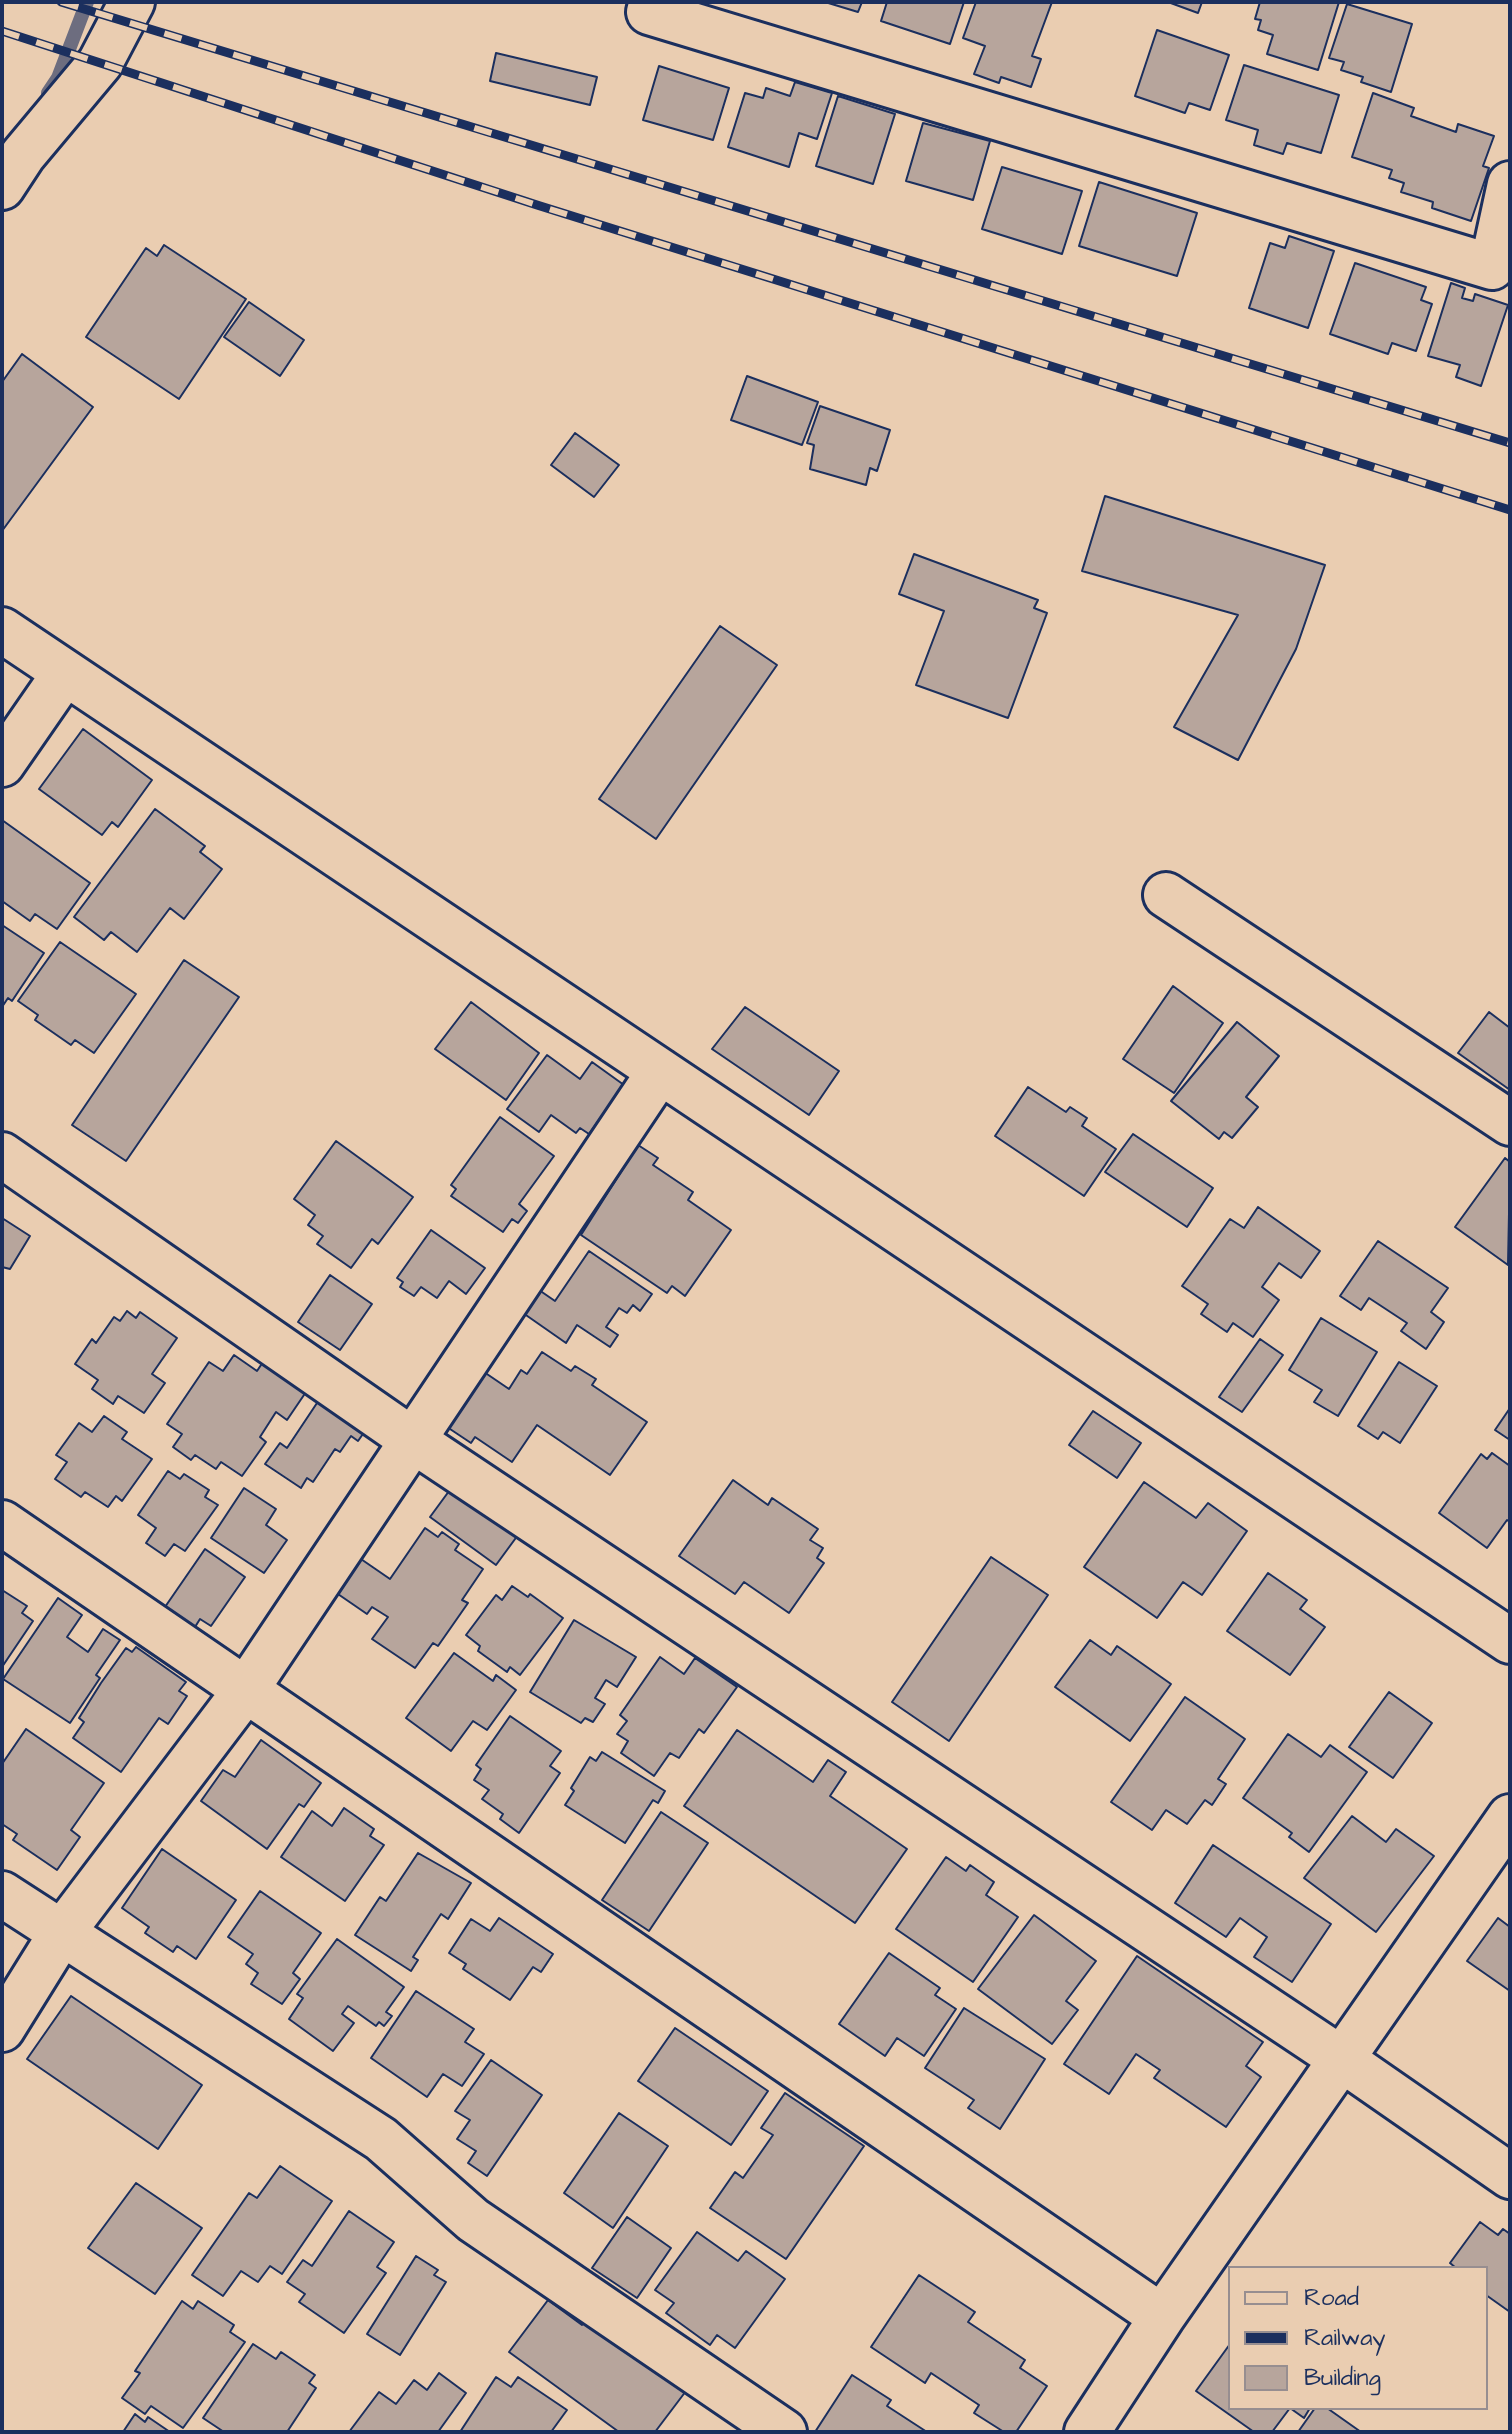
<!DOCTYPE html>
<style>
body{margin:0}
#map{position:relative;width:1512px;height:2434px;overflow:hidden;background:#eacdb1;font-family:"Architects Daughter",sans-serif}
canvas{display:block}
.frame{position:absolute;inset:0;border:4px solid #1b2f5e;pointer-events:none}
.legend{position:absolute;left:1228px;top:2266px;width:260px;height:144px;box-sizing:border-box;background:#eacdb1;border:2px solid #978e90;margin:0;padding:10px 14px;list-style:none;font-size:24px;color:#1b2f5e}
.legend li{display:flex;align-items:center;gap:16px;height:40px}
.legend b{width:40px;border:2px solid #978e90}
</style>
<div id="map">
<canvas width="1512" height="2434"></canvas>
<div class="frame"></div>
<ul class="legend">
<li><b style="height:10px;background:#eacdb1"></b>Road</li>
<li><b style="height:10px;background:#1b2f5e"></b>Railway</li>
<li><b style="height:22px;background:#b7a59c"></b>Building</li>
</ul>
</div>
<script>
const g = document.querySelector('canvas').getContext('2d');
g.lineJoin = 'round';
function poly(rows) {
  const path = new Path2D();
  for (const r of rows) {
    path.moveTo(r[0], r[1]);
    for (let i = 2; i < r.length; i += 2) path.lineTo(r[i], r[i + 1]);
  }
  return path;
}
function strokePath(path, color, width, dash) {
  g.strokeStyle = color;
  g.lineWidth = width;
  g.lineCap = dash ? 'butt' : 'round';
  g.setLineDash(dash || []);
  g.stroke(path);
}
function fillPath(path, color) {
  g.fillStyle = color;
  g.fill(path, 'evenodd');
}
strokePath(poly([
 [48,93,58,78,87,2]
]), '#6d6d7f', 14);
const building = poly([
 [825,2,862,2,858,12,825,2],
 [887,2,964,2,950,44,881,21,887,2],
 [976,2,1052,2,1032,56,1041,59,1031,87,1001,77,999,83,974,74,985,46,963,38,976,2],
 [1168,2,1202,2,1198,13,1168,2],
 [1260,2,1339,2,1318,70,1267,54,1273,35,1258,30,1261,20,1255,19,1260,2],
 [1347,4,1412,24,1391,92,1361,82,1363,77,1341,70,1344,62,1329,58,1347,4],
 [1157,30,1229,55,1210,110,1189,103,1185,113,1135,96,1157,30],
 [496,53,597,77,590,105,490,81,496,53],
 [1244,65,1339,95,1321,153,1287,143,1283,154,1254,145,1258,130,1226,120,1244,65],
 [659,66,729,88,713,140,643,120,659,66],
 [795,82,832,93,817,139,799,133,789,167,728,147,745,93,763,98,766,88,790,96,795,82],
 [1373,93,1414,108,1411,116,1456,132,1458,124,1494,136,1483,166,1489,168,1471,221,1432,208,1433,202,1401,192,1404,183,1389,178,1392,170,1352,157,1373,93],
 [838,96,895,114,873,184,816,166,838,96],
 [923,123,990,141,973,200,906,181,923,123],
 [1002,167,1082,191,1062,254,982,229,1002,167],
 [1099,182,1197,213,1177,276,1079,246,1099,182],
 [1289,236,1334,251,1308,328,1249,308,1270,243,1285,248,1289,236],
 [164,245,246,299,179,399,86,337,146,248,157,256,164,245],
 [1355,263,1426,287,1421,300,1432,304,1416,351,1392,343,1388,354,1330,334,1355,263],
 [1451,283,1465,288,1462,298,1473,301,1475,294,1508,305,1481,386,1456,377,1460,365,1428,356,1451,283],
 [249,302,304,340,280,376,224,337,249,302],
 [22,354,93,407,2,531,2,382,22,354],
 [747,376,818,402,802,445,731,420,747,376],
 [820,406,890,430,877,471,870,468,866,485,810,469,814,445,807,443,820,406],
 [575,433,619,465,594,497,551,465,575,433],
 [1105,496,1325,565,1296,649,1238,760,1174,727,1238,615,1082,571,1105,496],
 [914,554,1038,600,1034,608,1047,613,1008,718,916,685,944,611,899,594,914,554],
 [720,626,777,665,656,839,599,799,720,626],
 [83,729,152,780,118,827,112,822,102,835,39,789,83,729],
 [155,809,205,846,200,852,222,869,184,919,170,908,137,952,111,932,104,940,74,917,155,809],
 [2,820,90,883,57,929,35,914,30,921,2,901,2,820],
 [2,925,44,953,12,1001,8,998,2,1007,2,925],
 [60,942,136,994,94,1053,75,1040,71,1045,35,1020,38,1015,18,1001,60,942],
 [184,960,239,997,126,1161,72,1125,184,960],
 [1173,986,1223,1023,1174,1093,1123,1059,1173,986],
 [471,1002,539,1053,506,1100,435,1049,471,1002],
 [745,1007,839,1071,809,1115,712,1049,745,1007],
 [1489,1012,1510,1028,1510,1090,1458,1053,1489,1012],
 [1237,1022,1279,1056,1246,1097,1258,1107,1232,1138,1224,1132,1219,1139,1171,1101,1237,1022],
 [547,1055,580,1079,592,1062,624,1085,589,1134,580,1128,576,1133,551,1115,539,1132,507,1109,547,1055],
 [1028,1087,1066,1112,1070,1107,1087,1118,1082,1126,1116,1149,1084,1196,995,1136,1028,1087],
 [500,1117,554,1156,519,1204,527,1211,518,1223,512,1219,503,1232,451,1196,456,1189,451,1185,500,1117],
 [1133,1134,1213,1188,1187,1227,1105,1172,1133,1134],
 [336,1141,413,1197,378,1244,372,1239,351,1268,317,1244,323,1236,308,1225,315,1215,294,1199,336,1141],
 [638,1145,658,1158,653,1165,693,1192,688,1200,731,1230,685,1296,672,1286,667,1293,581,1235,638,1145],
 [1505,1158,1510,1162,1508,1265,1455,1227,1505,1158],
 [1258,1207,1320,1251,1301,1278,1279,1263,1262,1287,1279,1300,1253,1337,1233,1323,1227,1332,1201,1314,1208,1304,1182,1286,1230,1219,1244,1228,1258,1207],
 [2,1218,30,1236,10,1269,2,1267,2,1218],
 [431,1230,485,1268,466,1294,449,1281,437,1298,421,1287,414,1296,400,1287,403,1282,397,1278,431,1230],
 [1378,1241,1448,1288,1431,1312,1444,1322,1426,1349,1401,1331,1407,1323,1369,1298,1361,1310,1340,1296,1378,1241],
 [589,1251,652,1294,640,1311,633,1305,627,1313,619,1308,606,1327,618,1335,610,1347,577,1325,566,1343,523,1313,539,1290,555,1301,589,1251],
 [330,1275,372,1304,340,1350,298,1322,330,1275],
 [127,1311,136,1318,140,1312,177,1338,152,1374,165,1383,144,1413,118,1396,113,1404,92,1389,98,1380,75,1364,92,1339,96,1343,114,1317,120,1321,127,1311],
 [1321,1318,1377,1352,1338,1416,1314,1402,1322,1390,1289,1370,1321,1318],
 [1260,1339,1283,1355,1242,1412,1219,1397,1260,1339],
 [542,1352,571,1371,575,1366,596,1379,592,1385,647,1422,610,1475,537,1425,512,1462,475,1437,471,1443,447,1427,484,1372,509,1389,521,1370,527,1374,542,1352],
 [234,1355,257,1371,263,1362,306,1392,287,1420,276,1412,260,1437,266,1442,242,1476,221,1462,216,1469,195,1455,191,1460,173,1447,182,1434,167,1424,209,1362,223,1371,234,1355],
 [1399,1362,1437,1386,1400,1443,1383,1432,1378,1439,1358,1426,1399,1362],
 [319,1400,365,1431,358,1441,351,1436,340,1452,335,1449,313,1482,307,1478,301,1488,265,1464,280,1443,287,1448,319,1400],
 [1510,1408,1510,1440,1495,1430,1510,1408],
 [1093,1411,1141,1443,1117,1478,1069,1445,1093,1411],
 [104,1416,127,1432,122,1439,152,1459,122,1501,116,1496,108,1507,85,1492,81,1497,55,1479,67,1462,56,1455,79,1423,92,1432,104,1416],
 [1492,1453,1510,1466,1510,1522,1507,1520,1487,1548,1439,1513,1481,1454,1487,1459,1492,1453],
 [168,1471,180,1479,184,1474,209,1490,205,1497,218,1505,185,1551,174,1544,165,1556,146,1543,156,1528,138,1515,168,1471],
 [733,1480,768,1505,772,1498,818,1529,810,1540,823,1548,817,1558,824,1563,789,1613,744,1582,735,1594,679,1556,733,1480],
 [1144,1482,1196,1518,1208,1503,1247,1531,1202,1595,1183,1582,1157,1618,1084,1567,1144,1482],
 [452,1487,518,1535,496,1565,430,1517,452,1487],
 [244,1488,276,1509,266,1525,287,1540,264,1573,211,1538,244,1488],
 [425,1528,438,1537,442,1532,459,1544,455,1550,483,1569,462,1600,468,1603,438,1646,433,1643,415,1668,372,1639,388,1617,372,1607,367,1614,335,1592,358,1557,390,1579,425,1528],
 [205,1549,245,1577,211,1626,200,1619,195,1627,165,1607,205,1549],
 [991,1557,1048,1595,949,1741,892,1702,991,1557],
 [1268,1573,1307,1600,1300,1609,1325,1627,1290,1675,1227,1631,1268,1573],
 [512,1586,528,1597,530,1594,563,1618,520,1675,510,1667,507,1672,478,1651,480,1646,466,1635,496,1595,502,1600,512,1586],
 [2,1590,27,1606,22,1613,33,1621,2,1667,2,1590],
 [58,1598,82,1615,67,1637,88,1652,103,1629,120,1640,96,1675,100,1678,70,1723,3,1679,58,1598],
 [574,1620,636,1657,617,1687,606,1680,595,1698,605,1704,593,1722,585,1718,581,1723,530,1692,574,1620],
 [1090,1640,1111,1655,1117,1646,1171,1684,1130,1741,1055,1687,1090,1640],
 [136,1647,186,1682,179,1691,187,1696,168,1724,159,1718,121,1772,73,1738,84,1722,79,1718,101,1683,126,1648,132,1652,136,1647],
 [454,1653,493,1681,496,1675,516,1690,487,1730,473,1721,451,1751,406,1718,454,1653],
 [660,1657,684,1674,695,1658,737,1687,704,1733,699,1729,679,1758,670,1753,654,1776,621,1753,628,1741,617,1734,627,1721,620,1715,660,1657],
 [1389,1692,1432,1723,1393,1778,1349,1747,1389,1692],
 [1185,1697,1245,1739,1218,1779,1226,1784,1212,1805,1205,1800,1187,1824,1166,1810,1152,1830,1111,1802,1185,1697],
 [510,1716,561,1751,550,1766,560,1773,519,1833,500,1819,503,1814,482,1799,489,1790,474,1780,481,1769,476,1765,510,1716],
 [26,1729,104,1783,71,1830,80,1837,57,1870,13,1840,17,1834,2,1824,2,1764,26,1729],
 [737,1730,813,1782,828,1760,846,1772,830,1796,907,1849,855,1923,684,1806,737,1730],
 [1288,1734,1321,1757,1330,1745,1367,1772,1309,1852,1289,1837,1292,1833,1243,1798,1288,1734],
 [261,1740,321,1783,304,1807,299,1804,267,1849,201,1801,223,1770,235,1777,261,1740],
 [602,1752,665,1791,658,1803,653,1800,625,1843,565,1805,574,1791,571,1788,590,1757,596,1761,602,1752],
 [344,1808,374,1829,370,1836,384,1845,345,1901,281,1857,312,1811,332,1826,344,1808],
 [661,1812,708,1843,649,1931,602,1900,661,1812],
 [1352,1816,1386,1842,1396,1829,1434,1856,1376,1932,1304,1878,1352,1816],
 [1213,1845,1331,1924,1292,1982,1254,1957,1267,1937,1240,1918,1226,1937,1175,1903,1213,1845],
 [162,1849,236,1900,196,1959,177,1946,173,1952,145,1933,149,1927,122,1908,162,1849],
 [418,1853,471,1883,448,1919,441,1914,413,1957,418,1960,411,1971,355,1935,380,1897,386,1901,418,1853],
 [946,1857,966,1871,970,1865,994,1882,986,1895,1018,1917,973,1982,896,1929,946,1857],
 [260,1891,321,1933,293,1973,300,1979,282,2004,251,1984,258,1973,246,1964,253,1954,228,1937,260,1891],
 [1034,1915,1096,1961,1066,2001,1078,2010,1052,2044,978,1989,1034,1915],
 [499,1918,553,1954,541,1972,533,1967,510,2000,463,1969,466,1964,449,1953,471,1919,490,1931,499,1918],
 [1498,1918,1510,1927,1510,1991,1467,1961,1498,1918],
 [337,1939,404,1987,386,2012,392,2016,384,2026,379,2022,376,2026,348,2006,342,2014,354,2023,333,2051,289,2019,303,1998,297,1994,337,1939],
 [889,1953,940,1988,935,1995,956,2009,924,2056,897,2038,885,2056,839,2024,889,1953],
 [1137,1956,1263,2042,1246,2066,1261,2077,1226,2127,1154,2078,1160,2070,1136,2054,1109,2094,1064,2064,1137,1956],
 [416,1991,474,2029,465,2042,484,2054,462,2086,443,2074,427,2097,371,2058,416,1991],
 [71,1996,202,2085,158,2149,27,2059,71,1996],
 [964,2008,1045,2059,1000,2129,968,2108,974,2100,925,2068,964,2008],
 [675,2028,768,2091,731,2145,638,2081,675,2028],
 [491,2060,542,2095,487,2176,468,2163,476,2151,457,2139,470,2120,455,2111,491,2060],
 [785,2093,864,2146,786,2259,710,2208,735,2172,743,2178,773,2135,761,2128,785,2093],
 [619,2113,668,2146,613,2228,564,2193,619,2113],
 [280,2166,332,2201,282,2274,270,2266,258,2282,241,2271,223,2296,192,2275,249,2193,257,2198,280,2166],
 [136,2183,202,2228,155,2294,88,2248,136,2183],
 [349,2211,394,2242,377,2267,386,2273,344,2333,299,2302,305,2294,287,2282,303,2260,312,2266,349,2211],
 [627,2217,671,2248,637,2298,592,2268,627,2217],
 [1480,2222,1498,2235,1503,2229,1510,2234,1510,2312,1486,2295,1486,2268,1456,2268,1450,2263,1480,2222],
 [697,2232,738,2261,746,2251,785,2279,735,2348,717,2335,710,2345,666,2313,674,2303,655,2290,697,2232],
 [416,2256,438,2270,434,2275,446,2282,400,2355,367,2334,416,2256],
 [919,2275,975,2312,968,2322,1025,2360,1020,2368,1047,2386,1016,2432,1004,2432,974,2413,979,2405,931,2373,925,2383,871,2347,919,2275],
 [548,2300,582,2325,587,2318,686,2391,655,2432,619,2432,509,2352,548,2300],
 [182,2301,193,2309,198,2301,234,2325,230,2332,245,2342,183,2428,151,2406,145,2414,122,2398,140,2373,135,2371,182,2301],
 [253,2344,276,2359,281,2352,315,2375,309,2383,316,2388,287,2432,224,2432,203,2418,253,2344],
 [1230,2344,1230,2408,1310,2408,1304,2418,1290,2408,1272,2432,1254,2432,1196,2391,1230,2344],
 [439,2373,466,2393,438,2432,349,2432,379,2392,396,2404,414,2380,427,2390,439,2373],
 [852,2375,891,2400,887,2406,927,2432,815,2432,852,2375],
 [496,2377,511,2387,518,2377,567,2410,551,2432,460,2432,496,2377],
 [1315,2408,1327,2408,1361,2432,1298,2432,1315,2408],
 [135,2414,145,2422,148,2417,170,2432,123,2432,135,2414]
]);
fillPath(building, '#b7a59c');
strokePath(building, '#1b2f5e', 2);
const minor = poly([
 [652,2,649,12,1492,267,1510,184],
 [2,187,23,155,100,63,132,2],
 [2,630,1510,1641],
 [2,764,65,673],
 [1166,895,1510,1123],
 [2,1155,411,1439,1340,2058,1510,2176],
 [2,1523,1162,2317],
 [2,1894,381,2139,473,2220,784,2432],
 [2,2029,61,1934,245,1691,660,1071],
 [1087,2432,1162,2317,1510,1817]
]);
strokePath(minor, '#1b2f5e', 50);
strokePath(minor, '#eacdb1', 44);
const rail = poly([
 [61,2,1510,443],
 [2,31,537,205,1510,510]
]);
strokePath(rail, '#1b2f5e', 9);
strokePath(rail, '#eacdb1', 6, [18]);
</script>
